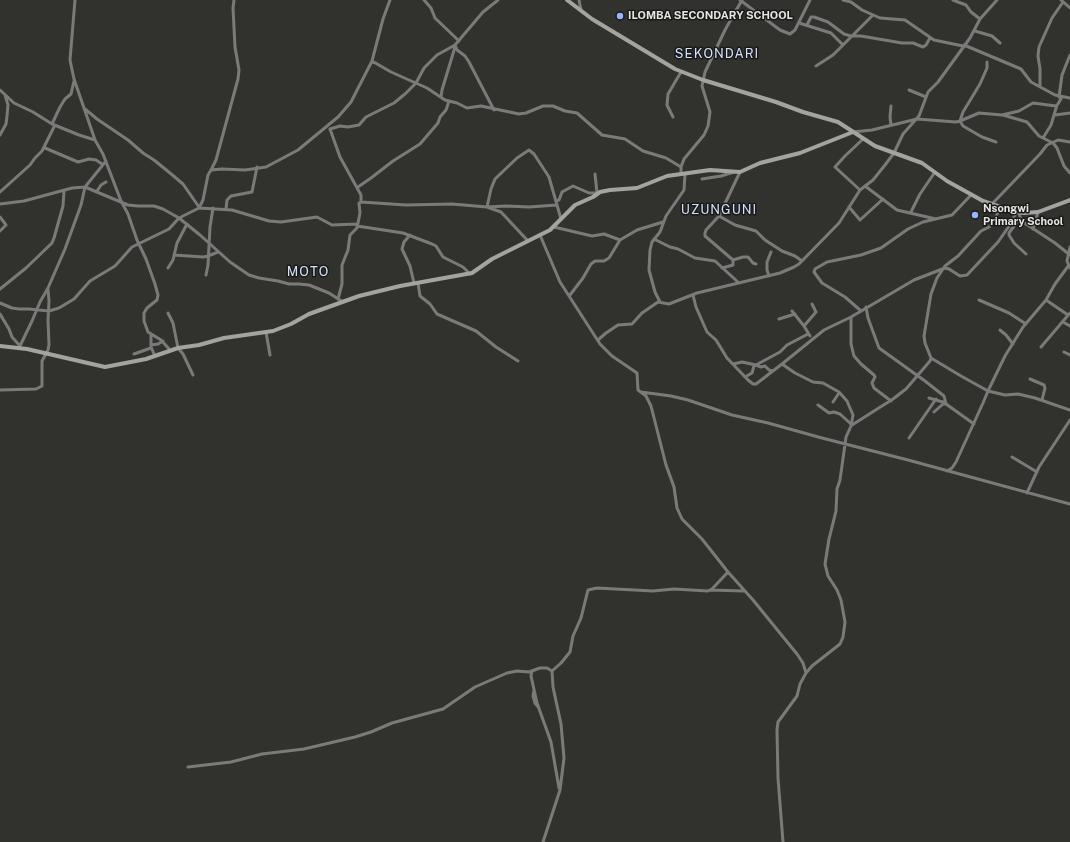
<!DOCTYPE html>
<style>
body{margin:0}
canvas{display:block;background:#31322e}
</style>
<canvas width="1070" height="842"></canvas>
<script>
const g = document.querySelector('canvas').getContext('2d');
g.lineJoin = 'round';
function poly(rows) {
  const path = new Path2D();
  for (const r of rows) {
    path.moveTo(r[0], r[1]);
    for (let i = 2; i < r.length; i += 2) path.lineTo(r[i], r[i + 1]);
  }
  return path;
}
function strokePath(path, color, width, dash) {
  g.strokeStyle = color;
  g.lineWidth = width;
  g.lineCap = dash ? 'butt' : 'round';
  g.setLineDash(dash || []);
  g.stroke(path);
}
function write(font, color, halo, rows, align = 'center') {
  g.font = font + ' "Public Sans",sans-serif';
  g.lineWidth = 3;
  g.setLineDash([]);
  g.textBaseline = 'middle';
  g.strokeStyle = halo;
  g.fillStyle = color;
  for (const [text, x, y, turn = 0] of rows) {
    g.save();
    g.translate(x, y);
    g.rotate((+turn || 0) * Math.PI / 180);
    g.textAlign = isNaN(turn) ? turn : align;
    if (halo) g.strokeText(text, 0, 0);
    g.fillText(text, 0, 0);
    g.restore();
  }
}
strokePath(poly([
 [75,0,70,60,74,79,95,140,103,154,121,201,128,214,137,240,146,259,155,284,158,295,157,300,147,308,144,313,144,321,148,332,161,340,170,350],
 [424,0,431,8,435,18,459,41],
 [579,0,581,10],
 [740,0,780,30,790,34,795,30,810,0],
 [843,0,851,2,862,10,880,18,905,20,934,40,963,46],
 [953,0,966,5,971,12,980,19],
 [1061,0,1070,8],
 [799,23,831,33,843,45],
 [807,25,811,17,814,17,828,22,844,34,851,36,861,36,902,43,913,43,923,47,926,45,930,38],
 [975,31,992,36,1000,43],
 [455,45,457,50,465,56,469,62,494,110],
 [964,45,1021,69,1031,82,1055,95,1070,98],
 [372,61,391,72,427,88,445,100,457,103,467,108,481,106,519,114,526,113,543,106,553,106,565,111,577,113,602,135,625,139,643,151,666,158,681,167],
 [987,62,987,68,980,84,963,112,960,121,963,126,982,137,996,142],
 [816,66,833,55,873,15],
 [1040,86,1040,69,1038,56,1039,47,1052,18,1063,2],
 [0,90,14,103,33,112,52,124,79,135,95,140],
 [909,90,926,97],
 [441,97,442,90,455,47],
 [1059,97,1062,75,1070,55],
 [85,109,97,119,128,140,143,153,154,160,170,173,183,184,199,207],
 [1003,115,1027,122,1039,136,1053,143,1057,148,1064,166,1070,173],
 [1055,115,1070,113],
 [673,117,667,105,668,94,681,72],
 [52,124,60,107,65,99,71,94,74,81],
 [891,125,890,117,891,106],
 [330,129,340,126,348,127,359,125,366,117,394,103,405,94,416,83,424,68,437,55,455,45,483,12,498,0],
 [330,129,340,157,361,195,361,202,359,203,360,213,357,228,350,235,348,250,342,265,342,284,338,299],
 [853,132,872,130,917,119,956,122,960,121,979,113,1002,115,1019,111,1033,103,1056,106,1058,104,1062,97],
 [0,135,6,124,7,116,8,105,5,95],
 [1043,138,1051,125,1057,105],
 [45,148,78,162,89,159,96,160,102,164],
 [211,170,216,160,238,79,239,70,235,47,233,8,234,0],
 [595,174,597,193],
 [681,174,681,167,684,159,704,135,708,126,710,112,702,86,705,72,725,30,742,0],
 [702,179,721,176,734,172],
 [865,186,897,210,936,219],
 [358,187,371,178,393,161,420,144,438,123,440,117,446,110,449,101],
 [860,190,835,167,845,156,863,139],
 [97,191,101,185,106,182],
 [0,192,30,165,35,158,42,151,55,125],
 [556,201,559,200,562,192,573,186,589,193,598,193],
 [361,202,406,205,452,204,487,207,501,212,528,241],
 [0,204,24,201,72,188,85,187,128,205,138,206,154,206,163,209,179,218,200,235,230,262,249,275,259,278,278,281,289,284,299,284,309,285,329,293,343,302],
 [992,204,1040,154,1047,145,1058,140,1070,142],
 [557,205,529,207,506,206,487,207,491,189,495,179,517,158,529,150,534,154,549,177,561,219],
 [849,207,860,220,883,199],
 [199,208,232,210,269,221,281,222,317,217,332,225,357,224],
 [226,209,227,200,231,196,252,192,257,167],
 [911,212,920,194,935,172],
 [1019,212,1020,217,1023,222,1055,243,1070,255],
 [719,216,735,225,756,231,765,240,782,251,795,256,802,261],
 [0,217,6,225,0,231],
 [1020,218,1009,233,1009,235,1014,243,1026,254],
 [357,226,403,233,432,244,436,246,443,257,463,267,470,274],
 [554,227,592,236,604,234,620,240,637,230,663,222],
 [1033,229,1038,212],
 [410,235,404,242,402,249,410,266,414,283],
 [540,235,560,282,600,344,612,356,637,373,638,390,646,396,651,406,666,465,674,487,677,508,682,519,702,539,728,572,753,600,797,654,803,663,806,673],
 [654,239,670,247,678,249,695,258,715,261,739,283],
 [1070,247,1067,261,1070,268],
 [174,255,203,257,208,256,218,252],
 [733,260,743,257,748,257,753,263,756,264],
 [168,268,173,260,177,243,187,224],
 [722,268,733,265,733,260,705,236,705,233,706,230,719,216,740,172],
 [206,275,208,265,210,227,213,208],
 [769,276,767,270,767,262,771,252],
 [418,283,420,296,430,304,437,314,476,331,496,347,518,361],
 [0,289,26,268,52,243,54,238,63,206,64,191],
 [570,295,583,278,591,264,595,261,604,261,609,258,620,240],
 [693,295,696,307,707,332,716,340,727,358,748,380,753,384,756,384,782,364,824,330,851,317,914,280,945,268,949,269,960,276,967,275,998,242,1012,222,1016,212],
 [979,300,1009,313,1026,324],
 [1046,300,1068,315],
 [660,302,655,292,649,270,650,250,652,242,660,232,666,216,684,190,685,174],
 [0,303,12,308,19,309,29,309,49,311,59,308,74,299,90,281,115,266,132,247,169,229,179,218,199,208,203,200,208,175,211,170,222,169,245,170,266,167,298,150,338,117,351,102,372,61,383,19,390,0],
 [866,307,868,318,879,348,925,381,944,396,946,404],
 [860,310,845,297,822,283,814,272,815,269,827,262,861,255,881,248,908,229,923,222,952,215,971,195],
 [792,311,804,326],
 [168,313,173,323,178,348,183,354,193,375],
 [0,314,9,329,12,337,20,346],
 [851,317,851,344,854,356,861,364,874,375,875,377,872,383,874,388,891,401],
 [779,319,795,314],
 [1063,322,1070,326],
 [1000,330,1006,335,1013,344],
 [266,332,270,355],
 [151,335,151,347,155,356],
 [810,336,804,326,816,312,812,304],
 [598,340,606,333,618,325,632,324,642,313,658,302,669,304,697,293,780,273,794,267,799,264,839,223,860,190,873,180,885,165,894,153,903,134,919,116,928,92,938,82,970,38,980,19,997,0],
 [151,345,158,344,163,341],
 [1041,347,1070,313],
 [19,348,32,321,40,302,48,288,65,249,81,205,85,187,106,161],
 [1064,352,1070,355],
 [134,354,151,348],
 [931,358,961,376,988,391,1005,395,1018,394,1035,398,1070,410],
 [733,364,742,362,756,365,761,367,765,366,769,370,773,371],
 [782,364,795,373,813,382,823,383,839,392,847,401,853,415,851,426,846,437,840,480,837,489,836,511,829,539,825,564,828,576,837,590,841,600,845,622,843,637,840,644,812,666,806,673,800,684,797,696,778,722,777,730,778,778,783,842],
 [745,377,752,373,754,366,780,352,787,345,808,334],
 [1030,379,1044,385,1045,388,1042,400],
 [0,390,36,389,42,386,42,361,48,350,49,345,48,320,49,301,48,289],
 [641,392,671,396,688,400,732,415,768,423,822,438,908,460,1070,504],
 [929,398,946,403],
 [833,402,839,393],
 [818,405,829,413,834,412,840,414,851,424],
 [934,412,943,404,946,404,974,424],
 [852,425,893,399,906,389,930,361,931,358,925,343,924,336,931,294,937,278,945,266,958,256,981,231,989,227,995,219,1000,207],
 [909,438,936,399],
 [1012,457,1037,472],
 [947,471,952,468,956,462,983,403,988,391,1005,356,1023,327,1046,300,1055,284,1069,265],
 [1027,493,1039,467,1070,420],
 [710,590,744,591],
 [532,671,531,676,537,703,551,742,559,788],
 [552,671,561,663,570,652,573,636,581,618,588,590,597,588,653,591,674,589,708,591,712,589,728,572],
 [534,690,533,696,535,703,539,708],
 [188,767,231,762,262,754,304,749,355,737,371,732,392,723,443,709,475,687,507,673,517,671,529,672,540,668,547,668,552,671,553,687,561,724,564,758,560,790,543,842]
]), '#7b7a78', 3);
strokePath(poly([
 [567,0,592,19,675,69,703,80,776,102,803,112,838,122,875,146,922,163,947,181,983,201,1015,212,1024,213,1038,212,1070,200],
 [0,346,27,349,105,367,146,359,178,348,199,345,224,338,273,331,291,324,309,314,359,296,400,286,472,273,492,259,550,230,575,205,593,197,600,192,610,190,637,188,667,176,710,170,740,172,760,163,800,153,853,132]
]), '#a4a3a0', 4);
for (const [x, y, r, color] of [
 [620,16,4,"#95b6fd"],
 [975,215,4,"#95b6fd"]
]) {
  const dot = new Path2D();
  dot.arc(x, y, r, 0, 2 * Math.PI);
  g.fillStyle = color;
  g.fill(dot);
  strokePath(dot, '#191a18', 1.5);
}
write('bold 11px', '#e6e7e4', '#191a18', [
 ["ILOMBA SECONDARY SCHOOL",628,16],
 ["Nsongwi",983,209],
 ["Primary School",983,222]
], 'left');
g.letterSpacing = '1px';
write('13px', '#d4e1fc', '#191a18', [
 ["SEKONDARI",717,54],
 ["UZUNGUNI",719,210],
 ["MOTO",308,272]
]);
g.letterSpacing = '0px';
</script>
